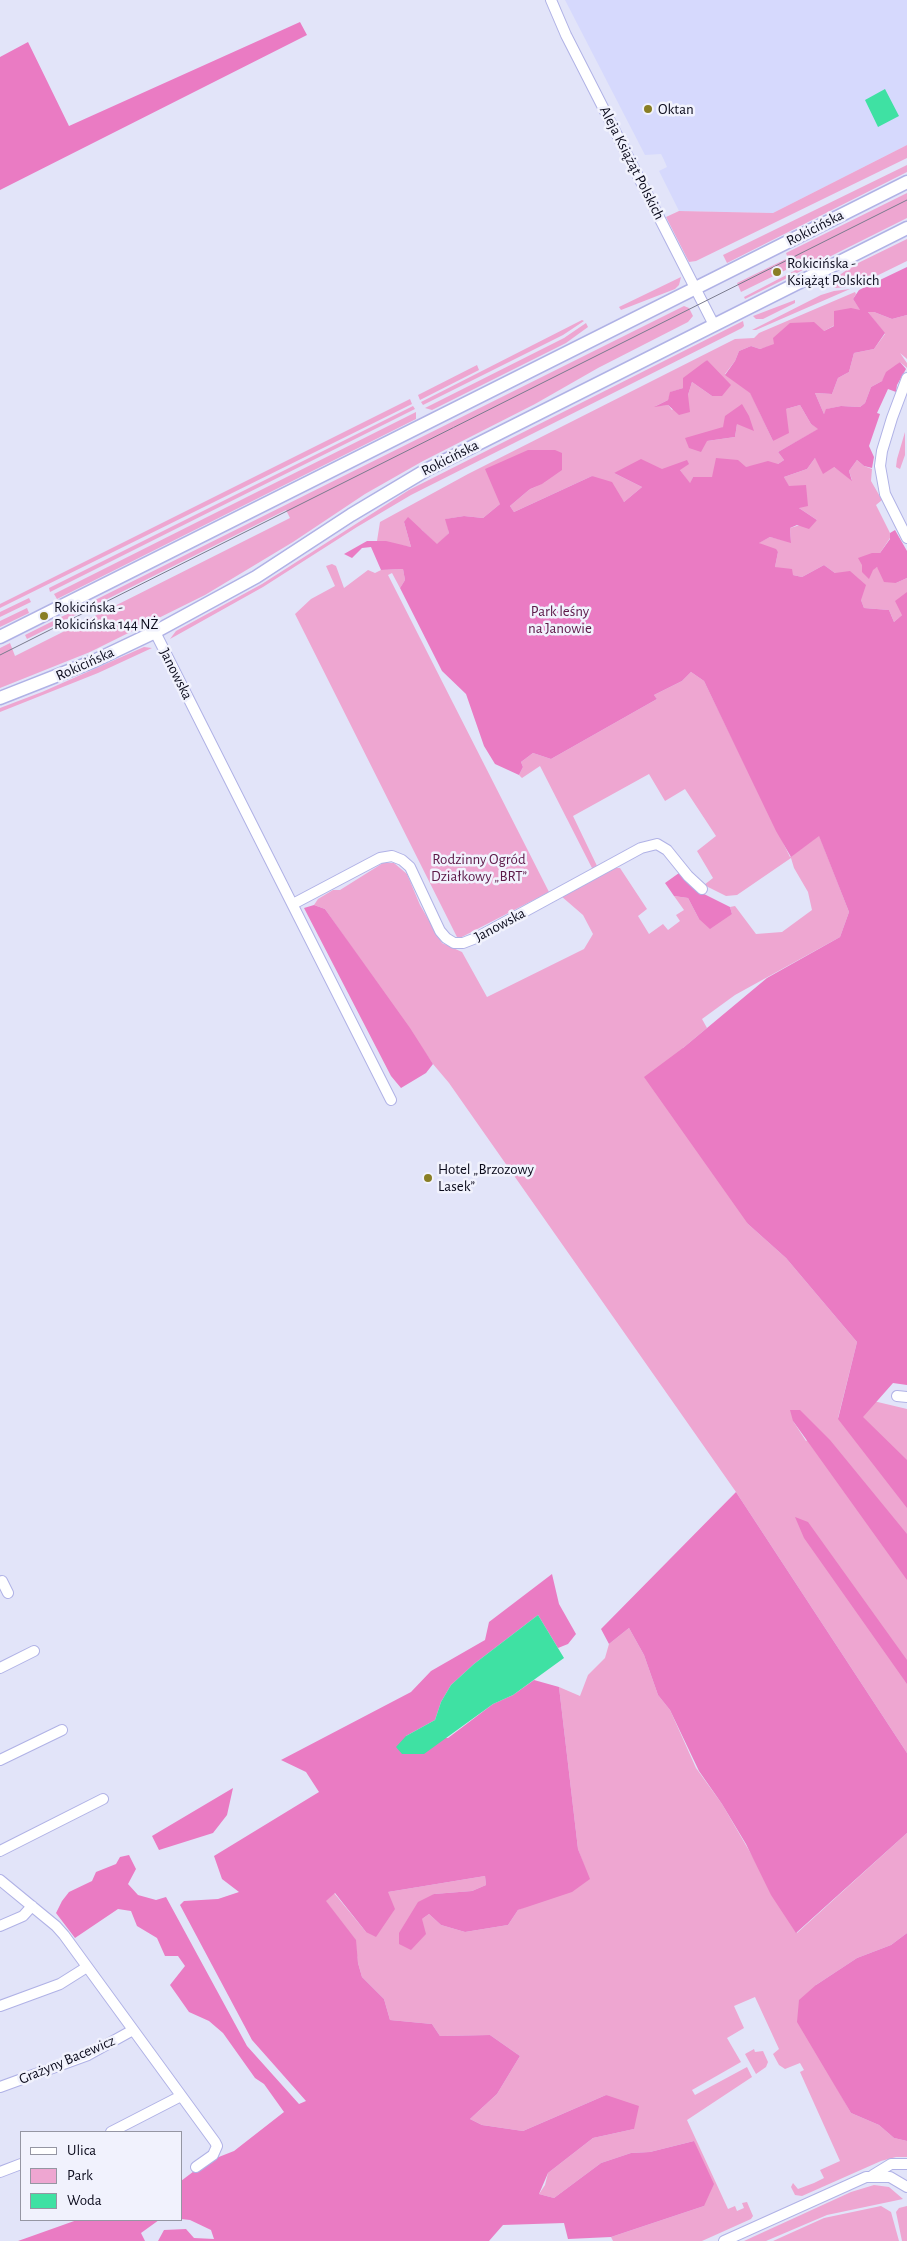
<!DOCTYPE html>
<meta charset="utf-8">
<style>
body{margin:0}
#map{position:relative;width:907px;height:2241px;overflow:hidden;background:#e2e4f9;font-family:"Alegreya Sans",sans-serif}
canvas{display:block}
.legend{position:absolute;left:20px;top:2131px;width:162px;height:90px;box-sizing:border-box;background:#f1f2fd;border:1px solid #9596a3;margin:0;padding:6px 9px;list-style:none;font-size:15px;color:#0b0b1c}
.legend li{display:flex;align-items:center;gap:10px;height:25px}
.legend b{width:25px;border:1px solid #9596a3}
</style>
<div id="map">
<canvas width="907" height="2241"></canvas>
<ul class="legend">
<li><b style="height:6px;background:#fff"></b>Ulica</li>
<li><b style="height:14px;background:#eea6d1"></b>Park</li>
<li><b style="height:14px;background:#3fe1a3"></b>Woda</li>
</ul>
</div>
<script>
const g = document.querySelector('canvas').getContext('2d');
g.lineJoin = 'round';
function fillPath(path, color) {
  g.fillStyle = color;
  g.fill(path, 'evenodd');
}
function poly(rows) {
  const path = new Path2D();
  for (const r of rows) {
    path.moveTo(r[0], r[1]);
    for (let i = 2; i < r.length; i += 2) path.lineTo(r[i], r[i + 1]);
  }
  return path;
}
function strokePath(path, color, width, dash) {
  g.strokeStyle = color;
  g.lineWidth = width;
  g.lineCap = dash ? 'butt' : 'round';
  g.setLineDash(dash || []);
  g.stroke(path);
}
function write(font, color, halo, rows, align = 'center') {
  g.font = font + ' "Alegreya Sans",sans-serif';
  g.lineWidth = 5;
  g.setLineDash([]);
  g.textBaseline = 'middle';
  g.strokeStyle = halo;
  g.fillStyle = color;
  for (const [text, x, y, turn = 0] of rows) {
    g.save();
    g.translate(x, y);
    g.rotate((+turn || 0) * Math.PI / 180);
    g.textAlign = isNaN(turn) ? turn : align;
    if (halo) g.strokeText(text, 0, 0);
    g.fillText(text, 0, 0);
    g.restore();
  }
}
fillPath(poly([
 [565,0,907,0,907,145,773,213,679,211,659,171,667,167,664,160,661,154,645,155]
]), '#d6d9fd');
fillPath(poly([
 [907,145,907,158,696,261,689,262,666,217,679,211,773,213],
 [907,165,907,172,727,263,723,255],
 [907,193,907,218,745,299,744,297,794,271,792,267,741,292,737,283,788,258,786,253],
 [907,239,907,261,856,286,836,288,830,286,828,283,854,265],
 [681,277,679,285,675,289,621,310,619,307],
 [850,289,756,330,752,330,821,295,834,291],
 [855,292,856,294,853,299,861,311,824,331,760,349,751,346,739,351,735,361,725,374,750,392,773,441,786,409,800,405,811,424,819,429,778,452,784,460,778,464,746,467,712,477,693,477,690,484,680,470,662,469,614,473,642,487,624,502,592,476,514,512,510,506,530,489,549,480,500,504,483,518,464,516,446,519,449,533,437,545,422,530,404,522,411,547,377,541,380,522,468,474,735,339,754,338,759,333],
 [707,360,712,396,692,382,688,395,672,410,668,405,656,406,668,400,671,392,683,388],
 [749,416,737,424,735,437,707,441,723,427],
 [795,300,795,303,763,319,756,319,753,316],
 [684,306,689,308,693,316,688,322,598,368,535,404,423,461,365,494,293,542,205,595,90,652,0,688,0,648,10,643,15,656,290,518,286,510,27,639,25,635],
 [868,312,874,312,892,319,907,315,907,359,900,353,907,363,907,368,900,362,882,381,871,387,865,403,860,407,841,406,827,409,824,414,815,393,832,394,838,378,849,372,854,353,874,349,885,334],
 [582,320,584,321,563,335,423,405,421,402],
 [743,321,744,326,742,328,411,495,357,527,263,587,170,639,176,631,262,584,409,490],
 [586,323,588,327,566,343,432,410,425,408,564,338],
 [477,365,479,370,420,400,418,395],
 [410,399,412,404,0,608,0,604],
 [413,406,415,409,50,592,49,588],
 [416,412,416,419,57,599,54,594],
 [905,432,905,455,900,469,896,467,897,459],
 [815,458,834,467,852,480,849,471,857,460,864,466,872,469,871,481,882,500,876,505,890,533,890,538,880,553,862,565,862,572,877,567,896,583,907,578,907,592,902,615,894,622,889,610,864,608,861,600,835,573,824,565,802,577,793,575,775,567,778,552,758,543,770,537,791,542,790,528,817,520,799,508,784,477,807,469],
 [332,564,336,566,344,588,368,570,375,573,381,570,403,569,405,580,400,588,392,573,388,575,549,892,458,939,295,614,311,599,335,586,326,566],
 [29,598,31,602,0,617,0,612],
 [27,608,29,613,0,627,0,621],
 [144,647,152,648,98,673,0,712,0,708,42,692],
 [691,672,704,681,790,857,819,835,849,912,840,937,735,995,702,1019,707,1028,683,1048,748,1224,786,1258,857,1342,838,1418,865,1399,907,1409,907,1753,736,1492,449,1083,433,1064,325,909,314,905,318,899,333,890,340,890,383,863,394,863,407,874,420,905,442,943,462,952,487,997,584,949,593,934,583,915,561,896,614,868,620,868,647,909,638,916,649,934,663,924,668,930,680,921,676,915,684,910,674,896,688,898,699,919,732,914,730,907,735,906,756,934,782,932,812,910,808,892,794,868,791,858,737,895,726,896,704,885,713,878,697,851,716,836,685,789,665,801,649,774,573,816,598,868,593,870,540,766,522,778,519,775,523,767,521,762,533,753,551,759,657,699,654,695,682,681],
 [793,1421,820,1432,806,1441],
 [629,1628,644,1655,658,1695,670,1710,696,1768,722,1804,797,1933,907,1833,907,1933,891,1945,857,1958,816,1985,829,2074,851,2113,879,2125,894,2138,907,2141,907,2157,896,2157,881,2161,802,2196,795,2195,791,2187,793,2183,798,2189,814,2183,824,2178,820,2170,840,2161,800,2072,804,2070,800,2063,785,2069,779,2065,773,2054,779,2049,755,1997,734,2006,744,2028,727,2038,741,2062,692,2090,695,2095,747,2067,752,2077,687,2120,728,2209,735,2206,737,2211,744,2208,742,2203,747,2202,753,2216,751,2219,702,2241,613,2241,611,2237,704,2206,694,2141,650,2152,631,2153,601,2163,554,2198,539,2194,545,2185,548,2173,593,2138,634,2129,606,2095,523,2131,482,2125,470,2119,497,2094,520,2056,490,2035,440,2036,432,2024,390,2020,384,1999,362,1977,358,1963,355,1940,325,1901,334,1893,366,1932,388,1892,485,1876,486,1885,472,1891,434,1894,422,1919,429,1914,441,1925,465,1932,508,1925,518,1910,589,1879,578,1849,559,1687,580,1696,588,1675,605,1658,609,1644],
 [754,2049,755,2052,763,2051,768,2062,766,2067,756,2074,745,2054],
 [874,2185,889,2187,903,2199,827,2215,766,2241,744,2241,851,2192],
 [881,2206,891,2212,899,2241,773,2241,824,2218],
 [907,2206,907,2241,902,2241,896,2212,899,2208]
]), '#eea6d1');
fillPath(poly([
 [300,22,307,35,0,190,0,57,28,42,69,126],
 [907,267,907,315,892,319,874,312,868,312,885,333,874,349,854,353,849,372,838,378,832,394,815,393,824,414,826,409,841,406,860,407,865,403,871,387,882,381,886,372,900,362,906,369,897,385,896,392,888,389,877,413,880,414,869,446,874,457,872,468,864,466,857,460,849,471,852,481,834,467,823,474,815,458,807,469,784,477,789,486,806,485,808,506,799,508,817,520,809,529,797,525,790,528,791,543,770,537,759,543,776,549,778,552,775,567,792,569,793,575,802,577,824,565,835,573,850,571,866,585,861,600,864,608,889,610,894,622,902,615,895,601,907,592,907,1385,893,1383,863,1417,907,1460,907,1508,838,1419,857,1342,786,1258,748,1224,644,1077,683,1048,767,978,840,937,849,912,819,836,791,857,776,831,704,681,691,672,682,681,654,695,657,699,551,759,533,753,521,762,523,767,519,775,495,764,484,746,466,694,442,671,400,588,405,580,403,569,381,570,371,547,362,548,352,558,344,554,367,541,386,541,411,547,404,522,408,517,437,544,449,533,445,519,464,516,483,518,500,504,485,469,528,450,555,450,562,453,562,470,542,484,530,489,510,506,514,512,592,476,612,482,624,502,642,487,614,473,641,459,662,469,687,460,689,464,680,470,690,483,693,477,712,477,716,458,738,460,746,467,768,461,778,464,784,460,778,452,818,429,811,424,800,405,786,409,789,433,773,441,750,393,725,375,735,361,739,351,751,346,760,349,774,344,773,338,790,323,814,322,824,331,834,326,834,311,851,308,860,310,853,299,859,290],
 [707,360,731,385,722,396,712,396,692,382,688,395,690,412,679,415,668,405,654,407,668,400,670,392,683,388,683,378],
 [742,404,749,416,754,431,737,424,735,437,707,441,701,452,689,448,685,438,723,427,725,416],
 [895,530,907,551,907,578,896,583,884,582,877,567,873,570,869,579,862,572,862,565,858,558,872,553,880,553,890,539,890,533],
 [679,873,698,891,730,907,732,914,710,929,699,919,688,898,674,896,665,883],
 [314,905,325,909,410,1028,433,1064,426,1073,401,1088,391,1076,304,908],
 [790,1410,800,1410,830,1440,907,1534,907,1580,793,1421],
 [736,1492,907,1753,907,1833,796,1933,771,1895,746,1844,722,1804,699,1771,670,1710,658,1695,644,1655,629,1628,609,1644,601,1629],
 [795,1517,808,1522,907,1660,907,1684,804,1538],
 [552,1574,559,1604,576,1634,568,1644,558,1648,538,1615,474,1664,451,1685,441,1702,435,1720,406,1736,448,1738,493,1704,513,1695,534,1680,559,1687,578,1849,590,1879,572,1892,518,1910,508,1925,465,1932,441,1925,429,1914,422,1919,426,1934,411,1950,399,1944,399,1933,418,1902,434,1894,472,1891,486,1885,485,1876,388,1892,395,1909,376,1937,366,1932,335,1893,326,1901,356,1940,358,1963,362,1977,384,1999,390,2020,432,2024,440,2036,490,2035,520,2056,497,2094,470,2119,482,2125,523,2131,606,2095,639,2106,634,2129,593,2138,548,2173,539,2194,554,2198,601,2163,631,2153,650,2152,694,2141,714,2184,704,2206,611,2237,568,2239,564,2223,503,2225,489,2241,158,2241,164,2230,186,2229,194,2238,214,2239,211,2230,190,2220,181,2219,181,2181,206,2162,234,2151,284,2112,264,2084,255,2078,223,2033,209,2021,189,2012,170,1985,185,1966,178,1956,165,1956,157,1938,137,1926,131,1911,118,1909,75,1938,56,1913,62,1901,69,1892,92,1881,96,1872,116,1864,120,1857,129,1855,136,1869,128,1884,138,1895,156,1900,166,1897,247,2046,299,2104,306,2101,252,2040,180,1905,184,1901,218,1899,239,1892,222,1879,214,1856,319,1792,306,1772,281,1760,411,1692,431,1671,485,1640,489,1622],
 [233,1788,227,1815,213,1833,159,1850,152,1836],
 [907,1933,907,2141,894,2138,879,2125,851,2113,797,2022,799,2000,816,1985,857,1958,891,1945],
 [77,2220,159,2220,141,2233,145,2241,18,2241]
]), '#ea7bc3');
fillPath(poly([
 [885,89,899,116,878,127,865,100],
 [538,1615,564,1658,513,1695,493,1704,424,1754,402,1754,396,1747,406,1736,435,1720,441,1702,451,1685,474,1664]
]), '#3fe1a3');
const minor = poly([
 [551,0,566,35,714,325],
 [907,378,892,418,882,451,880,466,885,494,907,538],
 [155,632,391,1100],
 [293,904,380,858,392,856,402,860,410,867,440,931,446,938,454,943,463,943,476,938,641,848,657,844,667,850,688,876,702,889],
 [897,1396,907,1397],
 [0,1583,2,1581,8,1593],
 [0,1668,34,1651],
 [0,1760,62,1730],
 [0,1851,103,1799],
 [0,1880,56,1926,64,1935,215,2142,217,2146,213,2155,196,2167],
 [0,1926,23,1916,32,1906],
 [0,2006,60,1984,87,1967],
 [0,2087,88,2055,133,2030],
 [111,2132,181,2096],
 [0,2172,21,2164],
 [873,2175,891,2164,907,2164],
 [724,2241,866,2177,890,2177,907,2187]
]);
const major = poly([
 [0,637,907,182],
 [0,698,94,661,155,632,256,577,351,515,428,469,907,228]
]);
strokePath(minor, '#b0b2e6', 12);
strokePath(major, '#b0b2e6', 15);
strokePath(minor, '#fff', 10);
strokePath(major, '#fff', 12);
strokePath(poly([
 [0,655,907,200]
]), '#7a7b8e', 1);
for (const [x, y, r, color] of [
 [648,109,5,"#897e25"],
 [777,272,5,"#897e25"],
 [44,616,5,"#897e25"],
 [428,1178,5,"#897e25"]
]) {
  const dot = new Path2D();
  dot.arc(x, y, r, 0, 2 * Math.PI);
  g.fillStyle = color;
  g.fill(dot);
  strokePath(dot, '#f1f2fd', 2);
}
write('15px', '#0b0b1c', '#f1f2fd', [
 ["Oktan",658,109],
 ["Rokicińska -",787,263],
 ["Książąt Polskich",787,280],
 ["Rokicińska -",54,607],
 ["Rokicińska 144 NŻ",54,624],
 ["Hotel „Brzozowy",438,1169],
 ["Lasek”",438,1186]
], 'left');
write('15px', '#0b0b1c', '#f1f2fd', [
 ["Aleja Książąt Polskich",632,163,63],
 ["Rokicińska",815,228,-27],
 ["Rokicińska",450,458,-27],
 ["Rokicińska",85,664,-24],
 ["Janowska",176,674,63],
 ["Janowska",500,925,-28],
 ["Grażyny Bacewicz",67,2060,-23]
]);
write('15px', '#5c1847', '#f1f2fd', [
 ["Park leśny",560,611],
 ["na Janowie",560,628],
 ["Rodzinny Ogród",479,859],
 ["Działkowy „BRT”",479,876]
]);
</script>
